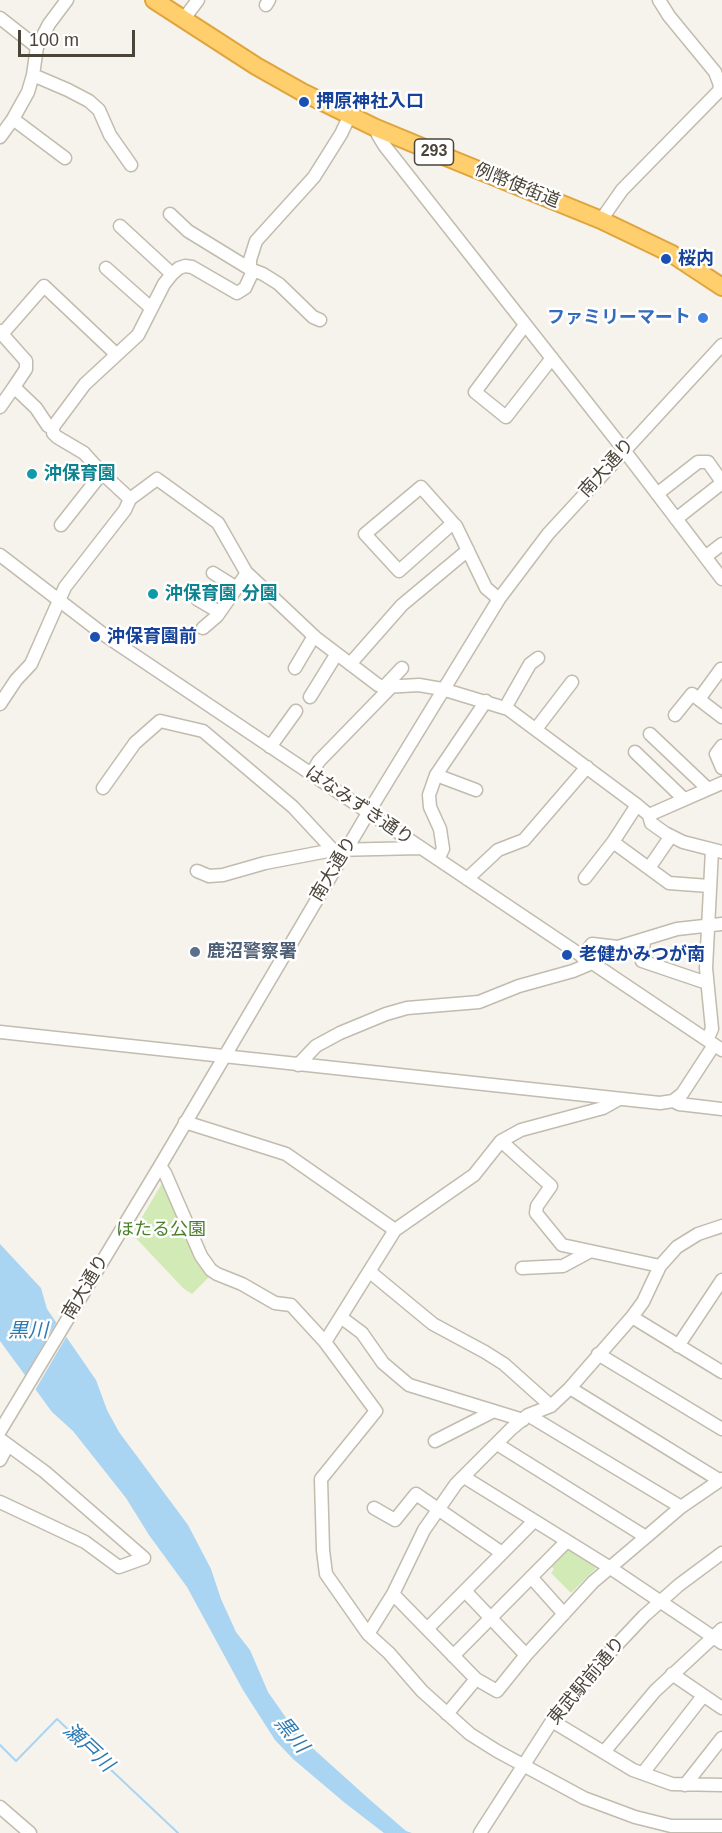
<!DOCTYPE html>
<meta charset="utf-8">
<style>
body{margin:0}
#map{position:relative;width:722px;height:1833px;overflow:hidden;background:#f6f3ec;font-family:Arial,sans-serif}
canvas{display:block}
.scale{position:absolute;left:18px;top:30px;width:117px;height:27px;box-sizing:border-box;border:3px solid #4b4439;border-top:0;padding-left:8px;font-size:18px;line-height:21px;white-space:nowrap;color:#4b4439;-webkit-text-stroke:4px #fff;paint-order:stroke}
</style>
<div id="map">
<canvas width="722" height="1833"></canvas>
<div class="scale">100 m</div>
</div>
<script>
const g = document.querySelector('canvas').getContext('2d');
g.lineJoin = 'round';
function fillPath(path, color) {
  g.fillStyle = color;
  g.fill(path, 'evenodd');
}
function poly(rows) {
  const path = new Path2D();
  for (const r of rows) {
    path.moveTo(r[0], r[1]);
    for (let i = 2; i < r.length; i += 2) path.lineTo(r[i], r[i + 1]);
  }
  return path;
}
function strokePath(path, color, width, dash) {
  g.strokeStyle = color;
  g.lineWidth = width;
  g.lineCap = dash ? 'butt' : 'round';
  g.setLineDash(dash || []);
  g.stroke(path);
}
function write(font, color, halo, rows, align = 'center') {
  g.font = font + ' Arial,"Noto Sans JP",sans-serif';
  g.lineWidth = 5;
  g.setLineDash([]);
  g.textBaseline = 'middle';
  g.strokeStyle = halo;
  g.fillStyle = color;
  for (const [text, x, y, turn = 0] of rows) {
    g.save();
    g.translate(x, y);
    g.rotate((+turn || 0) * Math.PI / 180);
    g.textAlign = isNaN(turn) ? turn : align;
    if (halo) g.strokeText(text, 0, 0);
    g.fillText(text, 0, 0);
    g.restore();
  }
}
fillPath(poly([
 [164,1180,211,1275,192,1294,184,1289,132,1234],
 [565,1547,600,1564,571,1593,551,1573,554,1569,548,1564]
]), '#d2eab5');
fillPath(poly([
 [0,1244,41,1288,47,1309,96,1380,107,1410,119,1432,188,1525,211,1569,221,1599,236,1632,250,1650,268,1692,298,1735,369,1799,406,1831,412,1833,384,1833,345,1803,293,1759,275,1740,243,1690,187,1587,149,1535,126,1498,73,1431,52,1412,0,1341]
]), '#a9d4f2');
fillPath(poly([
 [58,1320,68,1334,34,1392,24,1378]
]), '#f6f3ec');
strokePath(poly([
 [0,1745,16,1761,57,1719,178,1833]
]), '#a9d4f2', 2);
const minor = poly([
 [266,5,269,0],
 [0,18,37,47],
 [183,20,198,0],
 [33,75,68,90,89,101,99,110,110,135,131,165],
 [13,119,65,158],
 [376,128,378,135,384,145,617,441,722,579],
 [0,137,13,119,28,92,33,75,37,47,49,24,67,0],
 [170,214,188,231,250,269,250,260,256,241,314,177,341,134,350,115],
 [601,220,622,190,719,91,720,85,715,72,669,16,659,0],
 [120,226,172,274],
 [106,268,151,308],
 [250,269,263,274,279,284,313,317,320,320],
 [525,325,475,392,506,417,552,358],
 [0,331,2,334,44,286,116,354],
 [2,334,26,361,26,369,14,387],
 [0,407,14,387,36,408,48,426,53,427],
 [657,494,698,462,708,462,722,482],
 [130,499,102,473,84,453,57,437,53,433,53,427,85,384,138,335,164,284,172,274,179,268,185,266,192,267,237,293,245,288,253,271],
 [676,519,722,483],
 [453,523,399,571,365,534,421,487,453,523,456,526,486,588,499,599],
 [61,525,102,473],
 [0,555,103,634,722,1050],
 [705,557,722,544],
 [213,573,237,588],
 [197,599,219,612],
 [203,628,217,616,247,573],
 [350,664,402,605,468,550],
 [295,668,314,636],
 [384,687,402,668],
 [310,697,336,655],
 [699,699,721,669],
 [0,704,16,680,31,664,65,587,125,510,130,499,157,479,218,523,246,572,316,638,378,685,384,687,419,685,442,689,508,709,637,805,649,815,651,823,665,833,683,842,722,852],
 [505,708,530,664,538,658],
 [675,715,692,694,722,717],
 [536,729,572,682],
 [650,734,708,789],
 [722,746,716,754,722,768],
 [270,747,296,711],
 [635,752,684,799],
 [311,774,319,761,391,687],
 [436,775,476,790],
 [103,788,135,743,160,721,203,731,293,807,333,850],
 [637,805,613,842,669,883,709,886],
 [649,815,722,783],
 [438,859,443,849,440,829,430,807,429,795,436,775,486,701],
 [649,868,671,836],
 [197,871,209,876,223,875,265,863,333,850,421,848],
 [585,878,613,842],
 [467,879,498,850,524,840,587,767],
 [644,940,642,961,707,983],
 [582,957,592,944,618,947,677,929,722,924],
 [0,1032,660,1103,673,1101,682,1094,714,1045],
 [707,1040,712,1029,706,968,712,850],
 [298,1065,316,1046,340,1033,386,1014,407,1008,479,1002,519,986,573,971,592,963],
 [619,1099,603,1108,521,1130,501,1141,551,1186,537,1206,536,1213,562,1245,660,1266],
 [673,1101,679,1104,722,1109],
 [185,1122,286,1154,395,1230],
 [501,1141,474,1175,395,1230,325,1342,376,1411,321,1479,323,1550,326,1574,368,1634,389,1653,422,1691,470,1734,497,1751,584,1798,635,1817,671,1826,722,1826],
 [160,1166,165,1173,201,1256,211,1270,217,1274,242,1284,275,1303,291,1305,325,1342],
 [522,1268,563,1266,589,1252],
 [370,1272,433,1324,485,1352,504,1364,551,1406],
 [632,1317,722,1372],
 [342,1318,362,1333,383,1363,409,1385,523,1420],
 [678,1346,722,1280],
 [598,1354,722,1429],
 [570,1388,719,1480],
 [528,1415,681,1507],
 [0,1431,160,1166,368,813,499,599,548,534,722,345],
 [0,1439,45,1472,144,1558,119,1567,85,1542,0,1502],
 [435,1441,494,1411],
 [0,1460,8,1445],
 [464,1477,609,1567,722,1643],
 [374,1508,395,1520,416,1494,502,1553],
 [646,1537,681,1507,722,1479],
 [531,1577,564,1614],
 [465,1591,526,1655],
 [393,1594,476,1679,497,1691,526,1655,593,1582,646,1537,497,1444],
 [427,1629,534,1521],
 [368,1634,393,1594,424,1530,456,1484,511,1429,528,1415,551,1406,570,1388,632,1317,643,1302,660,1266,677,1247,698,1234,722,1226],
 [453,1656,567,1541],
 [672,1674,722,1708],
 [447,1714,476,1679],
 [552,1721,633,1770,672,1784,722,1785],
 [604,1752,655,1691,722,1629],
 [643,1773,703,1696],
 [685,1785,722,1738],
 [0,1807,30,1833],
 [480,1833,552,1721,579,1685,644,1616,679,1585,722,1553]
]);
const highway = poly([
 [154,0,256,66,302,92,376,128,451,159,601,220,672,254,722,287]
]);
strokePath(minor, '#c2bbae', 15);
strokePath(highway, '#e0a43c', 20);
strokePath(minor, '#fff', 12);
strokePath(highway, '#ffcf6e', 16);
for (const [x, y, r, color] of [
 [304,102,6,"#1a4fb4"],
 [666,259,6,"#1a4fb4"],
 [703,318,6,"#3f7fe0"],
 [32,474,6,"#0f9aa8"],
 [153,594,6,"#0f9aa8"],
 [95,637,6,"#1a4fb4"],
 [195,952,6,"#5c6f8a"],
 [567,955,6,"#1a4fb4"]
]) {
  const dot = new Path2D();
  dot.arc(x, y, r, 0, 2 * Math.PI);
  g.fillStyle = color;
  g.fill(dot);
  strokePath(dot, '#fff', 2);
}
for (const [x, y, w] of [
 [434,152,39]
]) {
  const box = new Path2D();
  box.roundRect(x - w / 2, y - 13, w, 26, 4.5);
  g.fillStyle = '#fff';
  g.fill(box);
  strokePath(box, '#4b4439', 1.5);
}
write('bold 16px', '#4b4439', null, [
 ["293",434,152]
]);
write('bold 18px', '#164399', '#fff', [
 ["押原神社入口",316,102],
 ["桜内",678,259],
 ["沖保育園前",107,637],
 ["老健かみつが南",579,955]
], 'left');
write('18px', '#4b4439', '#fff', [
 ["例幣使街道",517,186,22],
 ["南大通り",607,468,-48],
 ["はなみずき通り",359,806,34],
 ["南大通り",334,869,-59],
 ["南大通り",86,1287,-59],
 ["東武駅前通り",587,1681,-50]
]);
write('bold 18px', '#366cbe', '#fff', [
 ["ファミリーマート",691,318]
], 'right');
write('bold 18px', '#0d838f', '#fff', [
 ["沖保育園",44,474],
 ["沖保育園 分園",165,594]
], 'left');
write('bold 18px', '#4e5e75', '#fff', [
 ["鹿沼警察署",207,952]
], 'left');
write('18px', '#4a7f2a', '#fff', [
 ["ほたる公園",161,1230]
]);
write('italic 20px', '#2e7ab2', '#fff', [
 ["黒川",28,1331],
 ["黒川",291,1735,51],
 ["瀬戸川",88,1748,43]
]);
</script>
